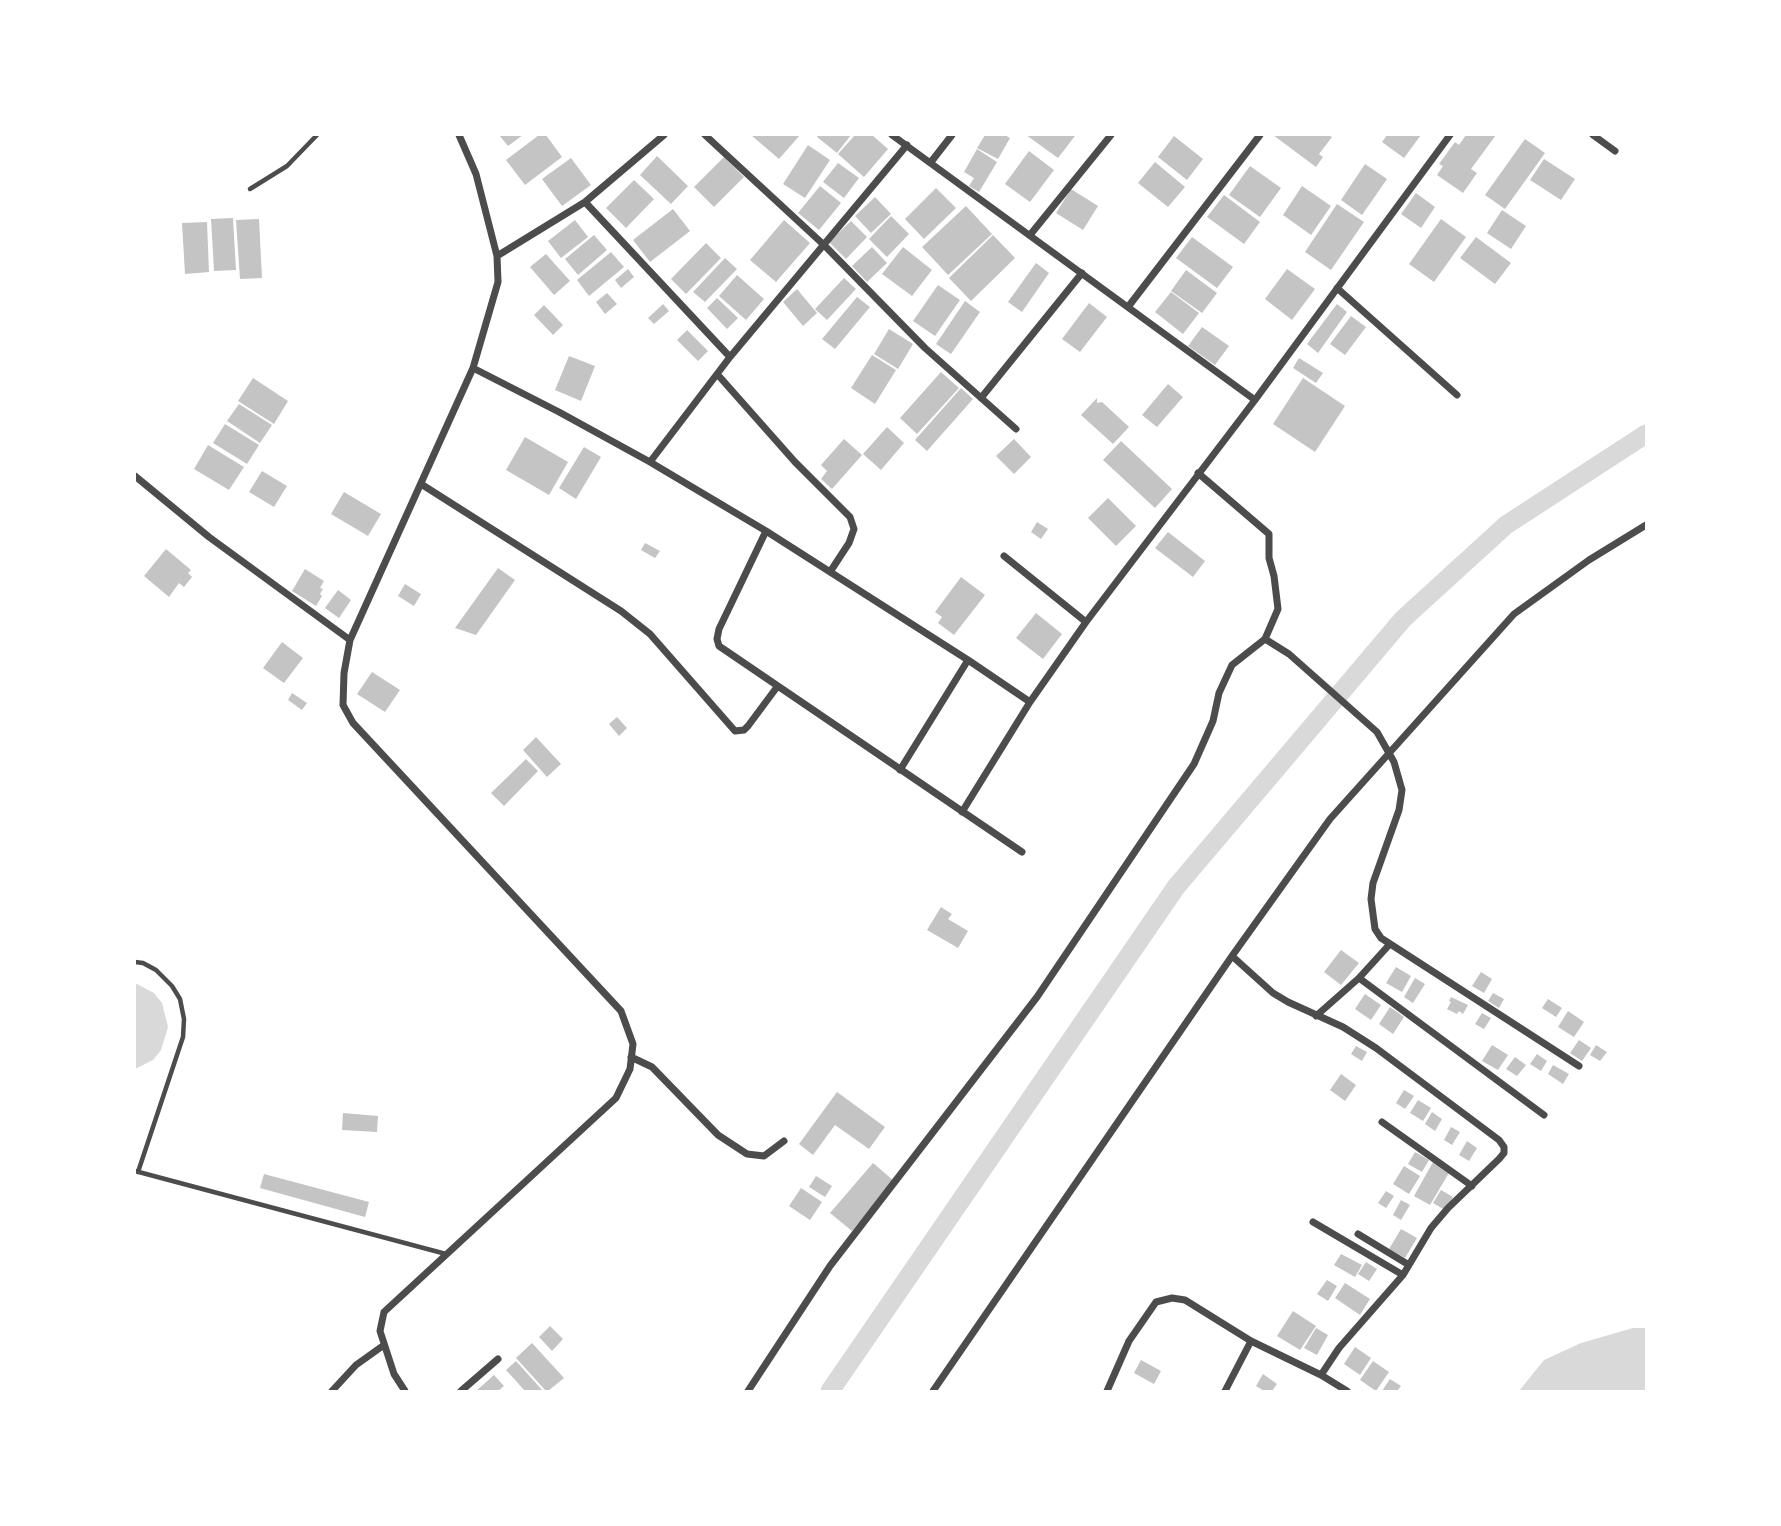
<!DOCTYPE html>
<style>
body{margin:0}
#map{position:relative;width:1781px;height:1526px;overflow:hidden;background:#fff;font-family:"Exo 2",sans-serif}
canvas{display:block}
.frame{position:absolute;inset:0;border:136px solid #fff;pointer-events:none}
</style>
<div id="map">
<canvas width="1781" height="1526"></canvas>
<div class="frame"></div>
</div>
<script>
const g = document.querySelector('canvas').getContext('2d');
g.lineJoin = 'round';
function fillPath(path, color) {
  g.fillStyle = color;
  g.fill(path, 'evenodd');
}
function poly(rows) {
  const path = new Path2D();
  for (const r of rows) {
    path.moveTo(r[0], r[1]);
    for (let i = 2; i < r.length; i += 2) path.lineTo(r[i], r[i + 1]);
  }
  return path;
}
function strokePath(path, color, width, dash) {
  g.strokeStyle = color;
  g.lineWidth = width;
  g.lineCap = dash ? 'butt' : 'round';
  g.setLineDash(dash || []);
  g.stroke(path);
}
fillPath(poly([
 [135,983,154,993,162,1003,168,1027,161,1050,153,1060,135,1069],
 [1633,1328,1646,1328,1646,1391,1519,1391,1544,1360,1581,1343]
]), '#d9d9d9');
strokePath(poly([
 [830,1391,1176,887,1403,619,1506,525,1646,434]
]), '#d9d9d9', 19);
fillPath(poly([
 [499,135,523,135,508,146],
 [539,135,546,135,562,157,525,185,506,160],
 [751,135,800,135,779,159],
 [818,135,851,135,837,153,817,137],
 [855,135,872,135,888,149,864,177,838,154],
 [985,135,1005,135,1010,138,998,159,977,148],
 [1026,135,1073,135,1075,136,1058,158],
 [1273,135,1328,135,1332,137,1319,154,1323,157,1316,167],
 [1387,135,1421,135,1404,158,1382,142],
 [1466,135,1496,135,1471,169,1477,173,1463,193,1437,175,1443,166,1439,164,1455,142,1459,145],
 [1174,136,1203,159,1187,180,1158,157],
 [1525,139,1545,153,1505,209,1485,195],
 [808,145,830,160,805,198,783,184],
 [977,149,997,162,979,192,969,186,974,178,964,172],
 [1029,151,1054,170,1030,202,1005,184],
 [657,156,688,186,671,204,640,175],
 [724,157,744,177,714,207,694,187],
 [571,158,591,185,562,206,542,179],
 [1544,159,1575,179,1561,200,1530,180],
 [1155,162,1185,187,1168,207,1138,183],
 [838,163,859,178,844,198,823,182],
 [1365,164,1387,179,1362,215,1341,200],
 [1250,166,1281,188,1260,217,1229,195],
 [634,180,654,199,626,228,606,208],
 [820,186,841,203,819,230,798,213],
 [1302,186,1331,206,1311,235,1283,215],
 [936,188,956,208,924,239,905,219],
 [1071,189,1098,206,1083,230,1056,213],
 [1416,193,1435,207,1421,228,1401,214],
 [1224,195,1260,222,1244,244,1207,217],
 [875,197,891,214,871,233,855,216],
 [1337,204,1364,222,1331,270,1305,252],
 [966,206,992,234,948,275,922,247],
 [673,209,690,231,650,262,633,240],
 [1502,210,1526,226,1511,249,1487,233],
 [891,216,909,234,887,257,869,239],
 [233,218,236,270,214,271,211,219],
 [259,219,262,278,240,279,236,220],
 [1441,219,1466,237,1434,282,1409,264],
 [575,220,588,237,561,258,548,241],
 [784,220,810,243,776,282,750,260],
 [851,221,867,237,846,259,829,242],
 [207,222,209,272,185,274,182,223],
 [594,235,607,250,578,275,565,259],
 [993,235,1015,258,971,301,949,278],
 [1192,237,1233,267,1217,288,1176,258],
 [1476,237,1511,263,1495,284,1460,258],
 [706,243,721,258,686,294,671,279],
 [872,247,887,263,867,282,852,266],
 [903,247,932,270,912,296,882,274],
 [611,252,624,267,589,296,577,280],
 [546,254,570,281,554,295,530,267],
 [725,258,737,269,705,302,693,292],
 [1036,263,1049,273,1022,312,1008,302],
 [628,269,634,277,621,288,615,280],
 [1287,269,1315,289,1292,320,1265,299],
 [1186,270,1217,293,1202,313,1171,291],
 [737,275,764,299,746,320,719,296],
 [844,278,856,289,827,320,815,309],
 [938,285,960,300,935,336,913,321],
 [797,289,817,313,803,326,783,302],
 [1171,292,1199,313,1183,334,1155,312],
 [607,293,617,304,605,314,596,302],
 [857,297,870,307,835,349,822,339],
 [717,298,738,318,727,329,707,308],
 [965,301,980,312,951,354,936,344],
 [1089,303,1107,317,1080,352,1062,339],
 [663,304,669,311,654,324,648,318],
 [1337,304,1347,312,1318,353,1307,344],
 [544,305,563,325,553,335,534,315],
 [1351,316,1366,327,1345,355,1330,344],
 [1202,327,1229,346,1215,365,1188,346],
 [889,329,913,344,898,369,874,354],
 [687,330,708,351,698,361,677,340],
 [872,355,896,370,875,404,851,388],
 [569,356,595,366,581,401,555,390],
 [1299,358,1323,373,1316,383,1293,368],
 [941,372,959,388,917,434,900,418],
 [253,378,288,401,274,424,238,401],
 [1303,378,1345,406,1315,452,1273,424],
 [1168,384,1183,397,1157,427,1142,415],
 [961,388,973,399,927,451,915,440],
 [1097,398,1097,403,1102,402,1129,427,1113,444,1081,415],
 [239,404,272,425,260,443,227,421],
 [225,424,259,445,247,464,213,443],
 [887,427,904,443,881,470,863,454],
 [525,437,568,462,549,495,506,470],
 [844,439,862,455,832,489,821,479,827,471,821,465],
 [1014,439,1031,457,1014,474,996,456],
 [1121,441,1172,489,1155,508,1103,460],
 [208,445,244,467,229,490,194,469],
 [584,447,601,457,576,499,559,488],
 [262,471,287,486,274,507,249,492],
 [344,492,381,514,368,536,331,514],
 [1108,498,1136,526,1116,546,1088,518],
 [1037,522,1048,529,1041,539,1031,532],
 [1168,532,1205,561,1193,577,1155,548],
 [645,543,660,551,655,558,641,550],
 [166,549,191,570,188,573,192,577,184,587,179,583,169,597,144,576],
 [498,568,515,580,476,635,455,628],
 [305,569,324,581,320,588,323,589,320,594,322,596,316,606,292,591],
 [961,577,985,595,954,635,938,623,942,617,935,612],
 [405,584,421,594,414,606,398,596],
 [338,590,351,600,339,618,325,608],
 [1036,613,1062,634,1043,659,1016,638],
 [282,642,303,658,284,683,263,668],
 [372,672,400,690,385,712,357,694],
 [292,693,307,703,302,710,288,700],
 [617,717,627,728,619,736,609,724],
 [536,737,561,764,547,777,523,750],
 [526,759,538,771,504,806,491,793],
 [941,907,952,914,948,919,968,931,958,948,927,930],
 [1341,950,1359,963,1341,985,1324,972],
 [1396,967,1411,976,1402,992,1386,983],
 [1481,972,1492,979,1484,993,1472,986],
 [1415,978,1425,984,1413,1003,1404,997],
 [1493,993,1504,999,1499,1008,1488,1001],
 [1365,994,1381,1005,1371,1020,1355,1009],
 [1451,997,1468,1005,1463,1014,1459,1011,1457,1014,1447,1009,1451,1002,1449,1001],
 [1548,999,1562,1008,1556,1017,1542,1008],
 [1390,1007,1404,1017,1393,1034,1379,1024],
 [1568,1011,1584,1022,1574,1037,1558,1027],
 [1482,1013,1491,1018,1484,1029,1475,1024],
 [1579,1040,1591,1048,1582,1061,1570,1053],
 [1492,1045,1508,1055,1498,1070,1482,1061],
 [1596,1045,1607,1052,1600,1061,1590,1055],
 [1356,1046,1367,1052,1362,1061,1351,1054],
 [1537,1054,1547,1061,1541,1071,1530,1064],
 [1515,1057,1526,1065,1517,1076,1506,1069],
 [1553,1065,1569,1074,1563,1084,1548,1074],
 [1341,1074,1356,1085,1345,1101,1330,1090],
 [1404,1090,1414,1096,1405,1109,1396,1103],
 [837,1092,885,1127,869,1149,835,1125,813,1155,799,1144],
 [1418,1100,1431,1108,1423,1121,1410,1113],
 [1432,1112,1442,1119,1435,1131,1425,1124],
 [343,1113,378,1116,377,1132,342,1130],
 [1451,1127,1460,1132,1452,1145,1444,1140],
 [1467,1141,1477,1148,1469,1161,1459,1155],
 [1415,1152,1429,1160,1422,1172,1408,1164],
 [1433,1162,1450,1171,1430,1205,1414,1196],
 [873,1163,894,1181,852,1231,830,1213],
 [1404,1166,1420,1176,1409,1194,1393,1184],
 [264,1174,369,1202,365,1217,260,1188],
 [816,1176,832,1186,825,1197,809,1187],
 [801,1188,822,1202,810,1220,789,1206],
 [1441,1190,1453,1197,1445,1210,1433,1203],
 [1386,1191,1394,1196,1386,1208,1378,1203],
 [1401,1200,1410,1205,1401,1220,1393,1215],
 [1401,1229,1417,1238,1405,1258,1389,1249],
 [1341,1254,1362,1265,1355,1277,1334,1265],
 [1366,1262,1377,1269,1369,1281,1358,1274],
 [1327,1280,1337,1286,1328,1301,1317,1294],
 [1345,1283,1370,1299,1360,1315,1335,1298],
 [1293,1311,1316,1326,1300,1350,1277,1336],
 [550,1326,563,1339,552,1351,539,1337],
 [1316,1328,1328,1335,1317,1355,1304,1348],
 [532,1343,564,1378,548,1391,546,1391,516,1358],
 [1355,1347,1371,1358,1360,1375,1344,1364],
 [1141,1360,1161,1371,1154,1384,1134,1373],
 [516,1361,543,1391,525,1391,506,1370],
 [1373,1361,1389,1372,1376,1391,1360,1380],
 [1263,1374,1277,1384,1272,1391,1264,1391,1256,1386],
 [494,1375,504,1386,498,1391,476,1391],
 [1390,1379,1401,1386,1397,1391,1382,1391]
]), '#c4c4c4');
strokePath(poly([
 [250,189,287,166,317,135],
 [135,962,143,963,156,970,172,986,180,999,184,1019,183,1037,138,1172],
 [135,1171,446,1254]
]), '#4c4c4c', 4.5);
strokePath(poly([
 [705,135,824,245,925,348,1016,429],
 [892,135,1255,400,1086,622,1030,702,962,812],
 [1593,135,1615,151],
 [931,162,952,135],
 [585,202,664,135],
 [1030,235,1111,135],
 [497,256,585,202,730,357],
 [1337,288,1457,395],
 [1128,307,1260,135],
 [473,368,559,412,650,462,766,531,968,660,1030,702],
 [718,375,795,462,850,517,854,529,849,543,830,572],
 [981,398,1082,273],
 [1255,400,1450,135],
 [650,462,730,357,907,145],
 [135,476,209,537,350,640],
 [421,484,621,611,650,634,735,731,744,730,748,726,777,687],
 [766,531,719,629,717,639,719,646,1022,852],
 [1004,556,1086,622],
 [1265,639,1289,654,1377,732,1394,762,1402,790,1399,810,1373,883,1371,899,1375,929,1381,938,1579,1066],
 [900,770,968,660],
 [1232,956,1273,993,1288,1002,1343,1027,1376,1048,1499,1140,1504,1147,1504,1153,1499,1159,1448,1208,1431,1228,1403,1275],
 [1359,978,1544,1115],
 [1316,1016,1359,978,1389,945],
 [631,1057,652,1067,718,1135,747,1154,764,1156,784,1141],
 [1382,1122,1472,1186],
 [1313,1222,1403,1275,1339,1348,1321,1375],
 [1358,1234,1409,1265],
 [332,1391,356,1365,384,1345],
 [405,1391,394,1374,380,1331,384,1312,616,1098,630,1069,633,1044,621,1011,353,723,343,705,344,673,350,640,473,368,498,282,497,256,476,174,459,135],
 [461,1391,498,1359],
 [748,1391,830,1266,1037,997,1194,764,1213,721,1219,693,1232,665,1265,639,1278,609,1274,576,1269,558,1269,534,1198,473],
 [933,1391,1232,956,1330,819,1514,614,1589,560,1646,525],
 [1107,1391,1129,1341,1156,1302,1172,1298,1185,1300,1251,1341,1321,1375,1347,1391],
 [1225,1391,1251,1341]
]), '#4c4c4c', 7);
</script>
